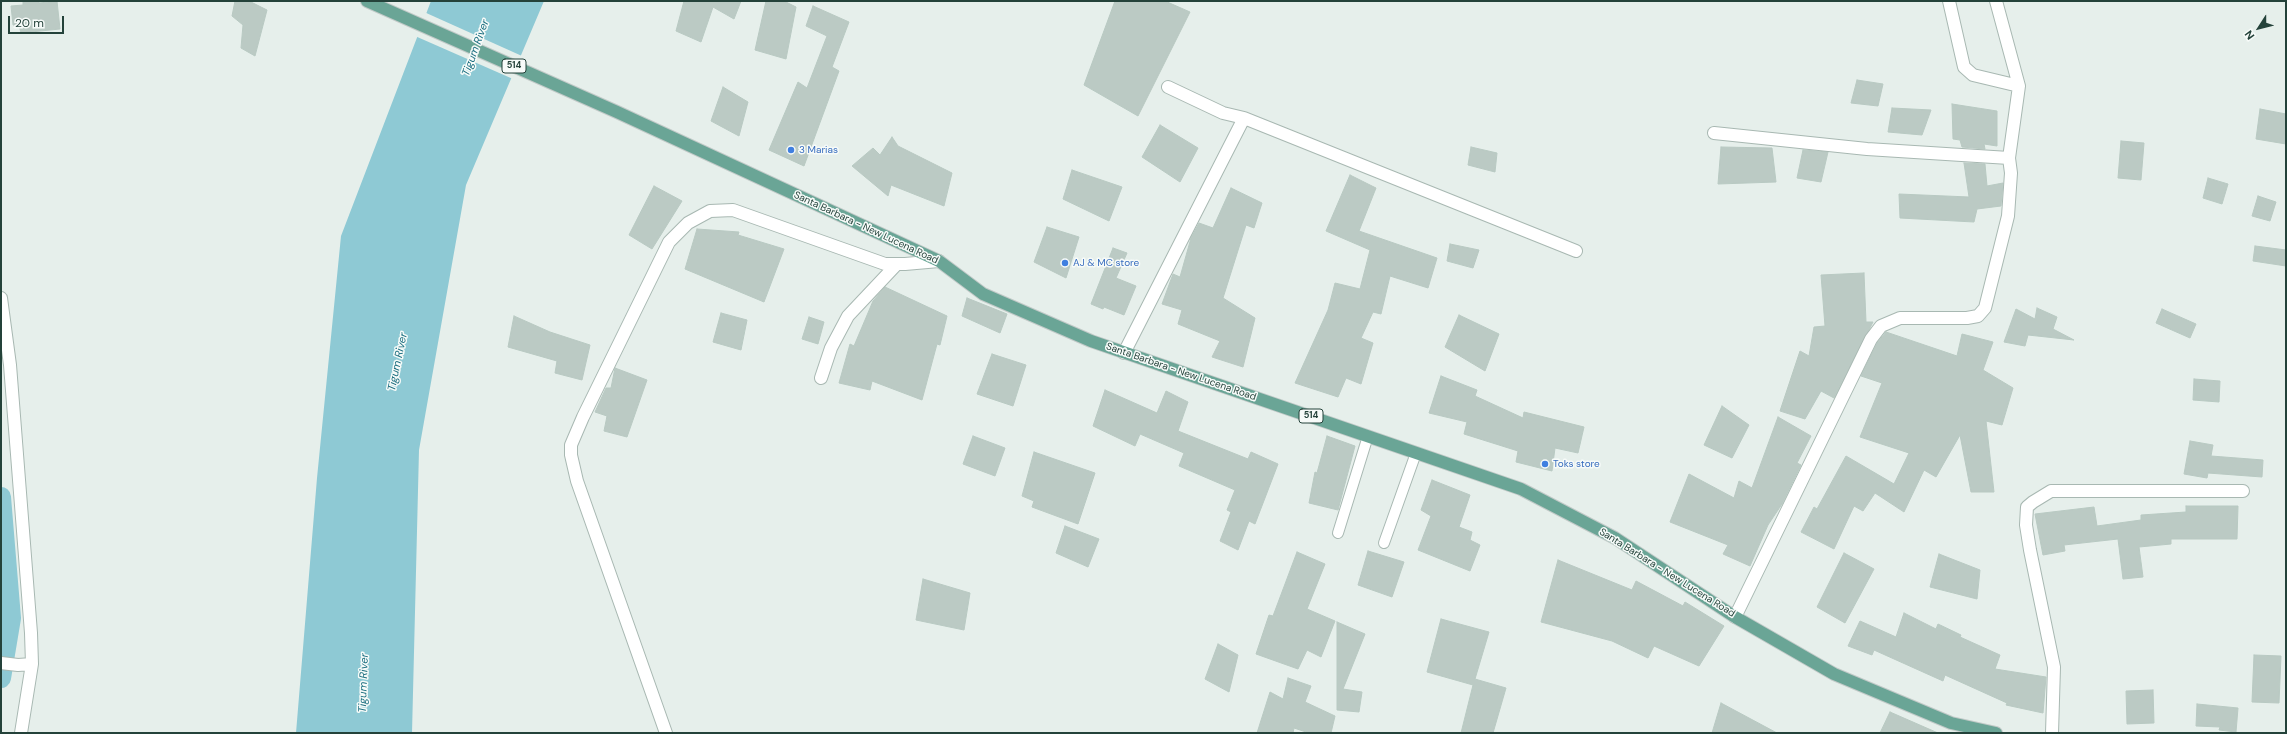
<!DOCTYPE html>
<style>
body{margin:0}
#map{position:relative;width:2287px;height:734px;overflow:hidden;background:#e6efeb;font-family:"DM Sans",sans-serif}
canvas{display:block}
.frame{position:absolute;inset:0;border:2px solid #24423a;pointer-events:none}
.north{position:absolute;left:2239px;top:8px;width:40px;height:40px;-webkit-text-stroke:3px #f7fbf9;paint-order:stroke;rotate:234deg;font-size:11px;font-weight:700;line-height:16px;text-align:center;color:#24423a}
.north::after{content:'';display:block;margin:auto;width:14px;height:18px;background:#24423a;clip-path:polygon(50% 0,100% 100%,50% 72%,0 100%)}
.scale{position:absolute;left:8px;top:16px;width:56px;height:18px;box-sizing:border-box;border:2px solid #24423a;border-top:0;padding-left:5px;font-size:12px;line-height:14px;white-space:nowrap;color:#24423a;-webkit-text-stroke:3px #f7fbf9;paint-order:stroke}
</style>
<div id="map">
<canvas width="2287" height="734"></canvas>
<div class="frame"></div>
<div class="north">N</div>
<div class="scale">20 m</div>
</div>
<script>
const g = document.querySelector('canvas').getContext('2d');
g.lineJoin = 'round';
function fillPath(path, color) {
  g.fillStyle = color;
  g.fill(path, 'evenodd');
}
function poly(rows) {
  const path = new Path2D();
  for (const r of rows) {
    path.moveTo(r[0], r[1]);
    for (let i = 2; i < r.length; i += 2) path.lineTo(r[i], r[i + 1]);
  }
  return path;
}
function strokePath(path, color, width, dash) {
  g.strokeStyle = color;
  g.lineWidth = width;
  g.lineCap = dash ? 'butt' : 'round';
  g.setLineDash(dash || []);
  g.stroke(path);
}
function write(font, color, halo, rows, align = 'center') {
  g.font = font + ' "DM Sans",sans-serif';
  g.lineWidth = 3;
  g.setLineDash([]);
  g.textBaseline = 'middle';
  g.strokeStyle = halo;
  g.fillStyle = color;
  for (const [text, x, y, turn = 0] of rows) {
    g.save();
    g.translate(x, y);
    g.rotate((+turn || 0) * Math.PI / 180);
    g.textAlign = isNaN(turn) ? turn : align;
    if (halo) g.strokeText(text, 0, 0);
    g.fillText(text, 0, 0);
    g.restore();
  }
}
fillPath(poly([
 [431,1,544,1,466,185,419,450,412,733,296,733,317,478,341,236]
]), '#8ec9d4');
fillPath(poly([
 [424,12,522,56,513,79,415,36]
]), '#e6efeb');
strokePath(poly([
 [1,497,11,618,1,678]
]), '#8ec9d4', 20);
const building = poly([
 [23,1,39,1,39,3,57,1,60,29,21,33,19,25,13,25,11,6,23,5,23,1],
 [235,1,249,1,267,10,255,56,241,48,243,25,232,16,235,1],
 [684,1,741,1,734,19,713,7,701,42,676,31,684,1],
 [766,1,784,1,796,7,786,59,755,50,766,1],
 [1115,1,1165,1,1190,12,1138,116,1084,85,1115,1],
 [813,6,849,22,832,67,839,71,804,166,769,150,798,82,807,88,827,36,806,26,813,6],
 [1857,80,1883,84,1878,106,1851,103,1857,80],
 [723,87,748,102,739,136,711,121,723,87],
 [1952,104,1997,111,1997,146,1984,144,1985,149,1962,147,1960,140,1953,139,1952,104],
 [1892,108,1931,110,1922,135,1888,132,1892,108],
 [2260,109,2286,114,2286,144,2256,139,2260,109],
 [1160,125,1198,148,1180,182,1142,157,1160,125],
 [892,137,898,146,952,173,944,206,891,185,888,196,852,166,873,148,880,155,892,137],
 [2121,141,2144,143,2141,180,2118,178,2121,141],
 [1471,147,1497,153,1495,172,1468,165,1471,147],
 [1721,147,1772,148,1776,182,1718,184,1721,147],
 [1803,150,1828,152,1821,182,1797,178,1803,150],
 [1964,163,1985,164,1987,186,2003,183,2001,206,1977,209,1974,222,1900,218,1899,194,1969,197,1964,163],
 [1072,170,1122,187,1109,221,1063,199,1072,170],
 [1350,175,1376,188,1359,231,1437,258,1428,288,1390,276,1381,314,1373,312,1361,338,1373,343,1361,384,1346,378,1338,397,1295,383,1328,310,1335,283,1360,289,1370,250,1326,231,1350,175],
 [2208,178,2228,184,2222,204,2203,198,2208,178],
 [654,186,682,201,652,249,629,235,654,186],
 [1231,188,1262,203,1254,228,1246,225,1223,298,1255,318,1243,367,1212,357,1220,341,1178,324,1182,310,1162,304,1173,274,1180,277,1191,238,1199,223,1213,228,1231,188],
 [2258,196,2276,202,2270,221,2252,216,2258,196],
 [1047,227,1079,237,1066,278,1034,262,1047,227],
 [697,229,739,232,738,235,784,249,764,302,685,269,697,229],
 [1450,244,1479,250,1473,268,1447,261,1450,244],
 [2255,246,2286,250,2286,266,2253,261,2255,246],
 [1113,248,1127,253,1116,278,1136,286,1124,315,1104,307,1103,309,1091,304,1113,248],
 [1864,273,1866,322,1873,322,1834,398,1821,391,1805,419,1780,411,1800,351,1809,356,1814,327,1825,326,1821,275,1864,273],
 [885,287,947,316,940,345,937,344,922,400,872,381,870,390,839,383,850,344,854,346,873,301,885,287],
 [967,298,1007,314,1000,333,962,316,967,298],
 [2037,308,2057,317,2053,329,2074,340,2028,335,2025,346,2004,342,2016,309,2035,319,2037,308],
 [2162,309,2196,324,2190,338,2156,323,2162,309],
 [721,313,747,320,741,350,713,342,721,313],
 [1459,315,1499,334,1485,371,1445,347,1459,315],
 [514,316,550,332,590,345,582,380,555,373,557,361,508,347,514,316],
 [809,317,824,322,818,344,802,339,809,317],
 [1886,332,1957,356,1962,334,1993,342,1983,370,2013,388,2002,425,1986,421,1994,492,1971,492,1960,435,1936,477,1924,470,1904,512,1875,493,1863,511,1854,506,1834,549,1801,532,1814,507,1817,509,1846,456,1894,484,1909,453,1860,437,1882,383,1861,376,1877,343,1886,332],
 [992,354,1026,365,1013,406,977,394,992,354],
 [615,368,647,380,627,437,604,431,607,416,595,412,606,388,611,388,615,368],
 [1441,376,1477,390,1475,396,1523,418,1524,412,1584,427,1578,453,1555,448,1552,471,1516,462,1518,451,1464,434,1467,422,1429,413,1441,376],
 [2194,379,2220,381,2219,402,2193,400,2194,379],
 [1105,390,1157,413,1166,391,1188,402,1178,431,1248,459,1251,452,1278,464,1255,524,1249,521,1238,550,1220,541,1231,512,1227,510,1235,490,1179,466,1184,453,1140,434,1135,446,1093,426,1105,390],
 [1722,406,1749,425,1732,458,1704,445,1722,406],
 [1778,417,1811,436,1797,463,1801,465,1782,504,1768,525,1750,566,1723,554,1728,545,1670,522,1689,474,1734,498,1739,481,1752,488,1778,417],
 [973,436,1005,448,995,476,963,464,973,436],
 [1327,436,1355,446,1338,510,1309,503,1315,472,1317,473,1327,436],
 [2190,441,2213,445,2211,456,2263,460,2262,477,2208,473,2207,478,2184,474,2190,441],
 [1034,452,1095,473,1078,524,1032,507,1034,501,1022,496,1034,452],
 [1432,480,1470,495,1459,527,1472,532,1470,540,1480,545,1470,571,1418,550,1431,516,1421,510,1432,480],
 [2186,506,2238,506,2237,539,2171,539,2171,544,2139,547,2143,577,2123,579,2118,539,2064,545,2065,551,2043,555,2035,514,2094,507,2097,526,2141,520,2141,515,2186,512,2186,506],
 [1065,526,1099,539,1088,567,1056,553,1065,526],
 [1368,551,1404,562,1392,597,1358,585,1368,551],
 [1297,552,1325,564,1307,609,1335,621,1321,657,1307,650,1298,669,1256,654,1269,615,1273,616,1297,552],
 [1844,553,1874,569,1845,623,1817,607,1844,553],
 [1939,554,1980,570,1977,599,1930,587,1939,554],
 [1558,560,1632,590,1636,581,1683,606,1685,602,1724,626,1699,666,1654,646,1648,658,1612,641,1541,622,1558,560],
 [923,579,970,593,964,630,916,620,923,579],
 [1904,613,1936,629,1938,624,1961,635,1960,637,2000,655,1995,669,2046,677,2043,713,2006,705,2007,703,1945,675,1943,681,1874,650,1872,655,1848,646,1860,621,1896,637,1904,613],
 [1441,619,1489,632,1475,679,1506,688,1493,733,1461,733,1473,685,1427,672,1441,619],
 [1337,622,1365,634,1343,689,1362,692,1359,712,1337,710,1337,622],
 [1218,644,1238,655,1229,692,1205,679,1218,644],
 [2254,655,2281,656,2279,703,2252,702,2254,655],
 [1288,678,1311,686,1305,702,1335,716,1331,733,1309,733,1294,728,1293,733,1257,733,1270,692,1283,699,1288,678],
 [2153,690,2154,723,2127,724,2126,691,2153,690],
 [1721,703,1777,733,1712,733,1721,703],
 [2197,704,2238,708,2236,732,2219,730,2220,727,2196,726,2197,704],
 [1890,712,1938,733,1880,733,1890,712]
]);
fillPath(building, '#bbcac4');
strokePath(building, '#b8c9c2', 1);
const service = poly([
 [1338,533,1368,436],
 [1384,543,1416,453]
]);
const minor = poly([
 [1949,1,1964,67,1973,75,2019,86],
 [1996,1,2019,86,2009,158],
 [1244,118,1576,251],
 [1714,133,1867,149,2009,158,2011,173,2008,216,1985,308,1978,316,1967,318,1900,318,1881,326,1871,339,1735,617],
 [1,298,10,365,31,633,32,664,21,733],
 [1124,353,1244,118,1223,113,1168,87],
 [821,378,831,348,848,316,897,264],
 [1,663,18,665,32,664],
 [666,733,577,481,571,455,571,445,583,417,669,242,688,223,710,211,733,210,885,264,905,264,939,261],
 [2052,733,2054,667,2030,550,2026,525,2027,507,2033,502,2051,491,2243,491]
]);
const primary = poly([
 [367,1,617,112,939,261,983,294,1091,341,1521,489,1615,538,1735,617,1834,674,1951,723,1996,733]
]);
strokePath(service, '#a8b8b2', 12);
strokePath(minor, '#a8b8b2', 14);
strokePath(primary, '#c2cac8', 14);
strokePath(service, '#fff', 10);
strokePath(minor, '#fff', 12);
strokePath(primary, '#6aa596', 12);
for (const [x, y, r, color] of [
 [791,150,4,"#3f7fe0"],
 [1065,263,4,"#3f7fe0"],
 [1545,464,4,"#3f7fe0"]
]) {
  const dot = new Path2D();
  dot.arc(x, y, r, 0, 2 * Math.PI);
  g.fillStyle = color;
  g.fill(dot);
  strokePath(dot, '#f7fbf9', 1.5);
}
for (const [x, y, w] of [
 [514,66,24],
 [1311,416,24]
]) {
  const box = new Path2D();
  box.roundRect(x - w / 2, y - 7, w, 14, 3);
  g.fillStyle = '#f7fbf9';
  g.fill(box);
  strokePath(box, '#24423a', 1);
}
write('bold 9px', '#24423a', null, [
 ["514",514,66],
 ["514",1311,416]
]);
write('10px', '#366cbe', '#f7fbf9', [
 ["3 Marias",799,150],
 ["AJ & MC store",1073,263],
 ["Toks store",1553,464]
], 'left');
write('10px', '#24423a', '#f7fbf9', [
 ["Santa Barbara - New Lucena Road",866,228,25],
 ["Santa Barbara - New Lucena Road",1181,372,19],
 ["Santa Barbara - New Lucena Road",1667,573,32]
]);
write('italic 11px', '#1c6f80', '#f7fbf9', [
 ["Tigum River",476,48,-70],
 ["Tigum River",398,362,-78],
 ["Tigum River",364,683,-88]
]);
</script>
